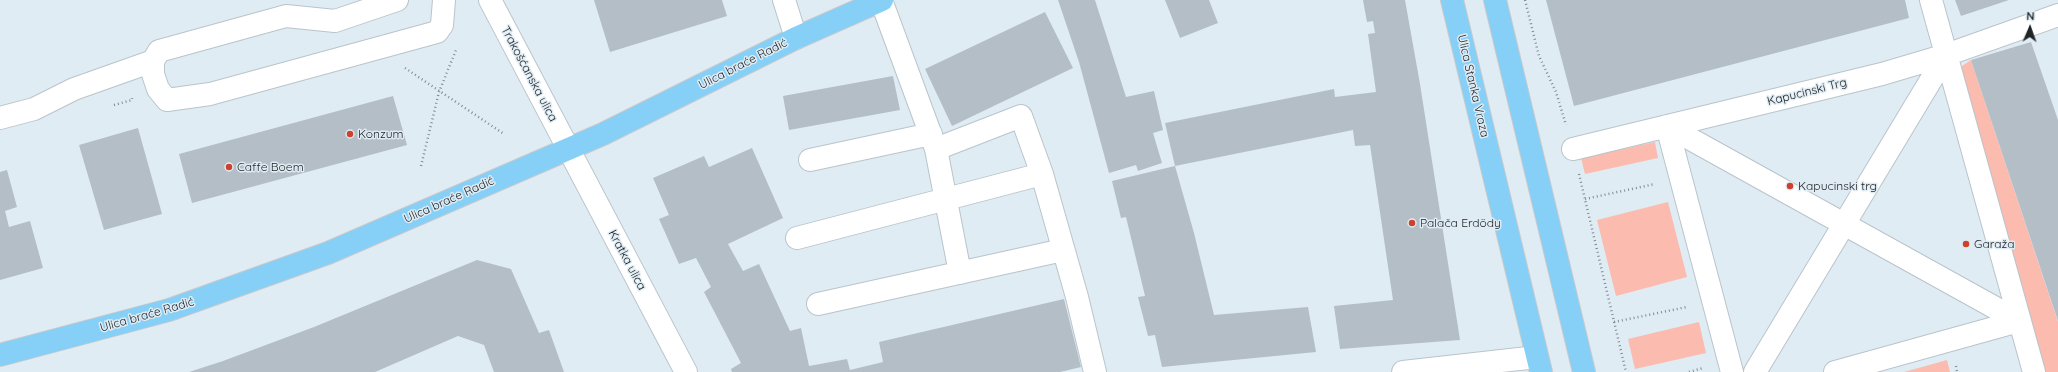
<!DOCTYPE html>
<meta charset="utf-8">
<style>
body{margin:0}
#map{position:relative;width:2058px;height:372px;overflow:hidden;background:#e0ecf4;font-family:Quicksand,sans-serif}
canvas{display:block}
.north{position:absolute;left:2010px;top:8px;width:40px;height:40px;-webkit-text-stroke:3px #e0ecf4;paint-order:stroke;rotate:2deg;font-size:11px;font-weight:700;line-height:16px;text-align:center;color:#202427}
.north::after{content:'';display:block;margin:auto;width:14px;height:18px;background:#202427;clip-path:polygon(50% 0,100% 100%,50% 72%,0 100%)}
</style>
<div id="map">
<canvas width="2058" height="372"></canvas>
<div class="north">N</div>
</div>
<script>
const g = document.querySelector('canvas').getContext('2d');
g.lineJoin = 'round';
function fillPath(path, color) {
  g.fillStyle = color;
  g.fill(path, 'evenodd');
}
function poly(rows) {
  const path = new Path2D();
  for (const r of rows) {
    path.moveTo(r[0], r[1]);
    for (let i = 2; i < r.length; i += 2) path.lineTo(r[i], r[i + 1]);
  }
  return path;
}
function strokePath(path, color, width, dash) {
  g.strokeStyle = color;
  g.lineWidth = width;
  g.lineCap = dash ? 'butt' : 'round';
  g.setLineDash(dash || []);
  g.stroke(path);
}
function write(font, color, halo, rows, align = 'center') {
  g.font = font + ' Quicksand,sans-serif';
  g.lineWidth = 3;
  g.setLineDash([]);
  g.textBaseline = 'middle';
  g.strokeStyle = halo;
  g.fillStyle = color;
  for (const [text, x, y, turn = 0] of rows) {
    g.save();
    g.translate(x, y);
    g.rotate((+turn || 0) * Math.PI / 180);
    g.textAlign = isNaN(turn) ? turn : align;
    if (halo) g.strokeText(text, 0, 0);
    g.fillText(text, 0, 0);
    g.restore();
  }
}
fillPath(poly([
 [1971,60,2058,322,2058,372,2042,372,1959,68],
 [1655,142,1658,158,1585,174,1581,158],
 [1668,202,1687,277,1616,296,1597,220],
 [1699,322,1706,353,1635,369,1628,339],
 [1947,360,1950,372,1904,372]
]), '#fbbbae');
fillPath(poly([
 [594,0,722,0,727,16,610,52],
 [1058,0,1095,0,1126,97,1154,91,1163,130,1153,133,1162,163,1138,171,1136,165,1109,173,1079,62],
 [1165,0,1209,0,1218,23,1180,38],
 [1363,0,1405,0,1420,84,1460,340,1340,349,1334,306,1393,300,1370,145,1355,146,1353,130,1175,166,1194,233,1214,315,1308,307,1316,352,1162,367,1155,335,1148,336,1138,297,1145,296,1126,217,1121,218,1112,181,1175,166,1165,123,1334,89,1335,97,1376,92,1368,34,1375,33,1373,21,1367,22],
 [1546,0,1905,0,1909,18,1574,106],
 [1955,0,2009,0,1961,16],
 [1045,12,1073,68,952,126,925,69],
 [2031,42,2058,120,2058,321,1971,60],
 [893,76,900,110,789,130,783,96],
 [393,96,407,145,192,203,179,154],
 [138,128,162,214,104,230,79,145],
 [752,148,783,218,728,244,743,271,759,264,790,331,801,328,809,366,847,359,850,370,883,362,879,342,1064,299,1081,367,1060,372,732,372,731,369,741,363,704,292,711,287,696,258,679,264,659,219,669,215,653,178,704,156,709,167],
 [7,170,17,207,5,211,9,227,30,221,43,268,0,280,0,172],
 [477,260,511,269,539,333,549,330,564,372,494,372,484,345,458,336,375,372,189,372,223,361,314,327]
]), '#b3bec6');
const minor = poly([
 [397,0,335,21,286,16,159,51,153,61,153,74,158,89,167,100,210,94,437,32,442,25,444,0],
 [490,0,686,372],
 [784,0,796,38],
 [881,0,936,149,960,273],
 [1931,0,2034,372],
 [0,118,34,109,74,89,153,61],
 [1667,126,2019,321],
 [1667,126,1732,372],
 [936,149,1021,116,1042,174],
 [1573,149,1882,74,1946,55,2058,15],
 [810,160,931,134],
 [797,238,1042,174,1077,297,1095,372],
 [818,304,1063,250],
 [1403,372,1537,357],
 [1755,372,1946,55],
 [1835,372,2019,321]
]);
const major = poly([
 [1452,0,1541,372],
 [1495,0,1584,372],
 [0,355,169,310,328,253,603,134,796,38,882,0]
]);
strokePath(minor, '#b9c4cb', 24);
strokePath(major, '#c9cacb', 24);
strokePath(poly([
 [1525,0,1539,56,1556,92,1566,125],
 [405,68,504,134],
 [114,105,132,100,132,98],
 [421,166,439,92,456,50],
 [1579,174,1626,372],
 [1585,199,1655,184],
 [1614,322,1687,307],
 [1956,366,1957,372],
 [1689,372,1703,368]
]), '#838b90', 2.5, [1, 3]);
strokePath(minor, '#fff', 22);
strokePath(major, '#86cff7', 22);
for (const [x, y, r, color] of [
 [350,134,4,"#ce422d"],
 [229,167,4,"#ce422d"],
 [1790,186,4,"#ce422d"],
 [1412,223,4,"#ce422d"],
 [1966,244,4,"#ce422d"]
]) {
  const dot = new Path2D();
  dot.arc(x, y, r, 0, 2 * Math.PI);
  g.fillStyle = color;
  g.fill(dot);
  strokePath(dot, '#e0ecf4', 1.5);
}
write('12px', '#202427', '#e0ecf4', [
 ["Ulica braće Radić",743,64,-27],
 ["Trakošćanska ulica",529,74,62],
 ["Ulica Stanka Vraza",1473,86,77],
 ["Kapucinski Trg",1807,92,-14],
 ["Ulica braće Radić",449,200,-24],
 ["Kratka ulica",627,260,62],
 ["Ulica braće Radić",147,315,-16]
]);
write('12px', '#202427', '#e0ecf4', [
 ["Konzum",358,134],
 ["Caffe Boem",237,167],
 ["Kapucinski trg",1798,186],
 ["Palača Erdödy",1420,223],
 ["Garaža",1974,244]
], 'left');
</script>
